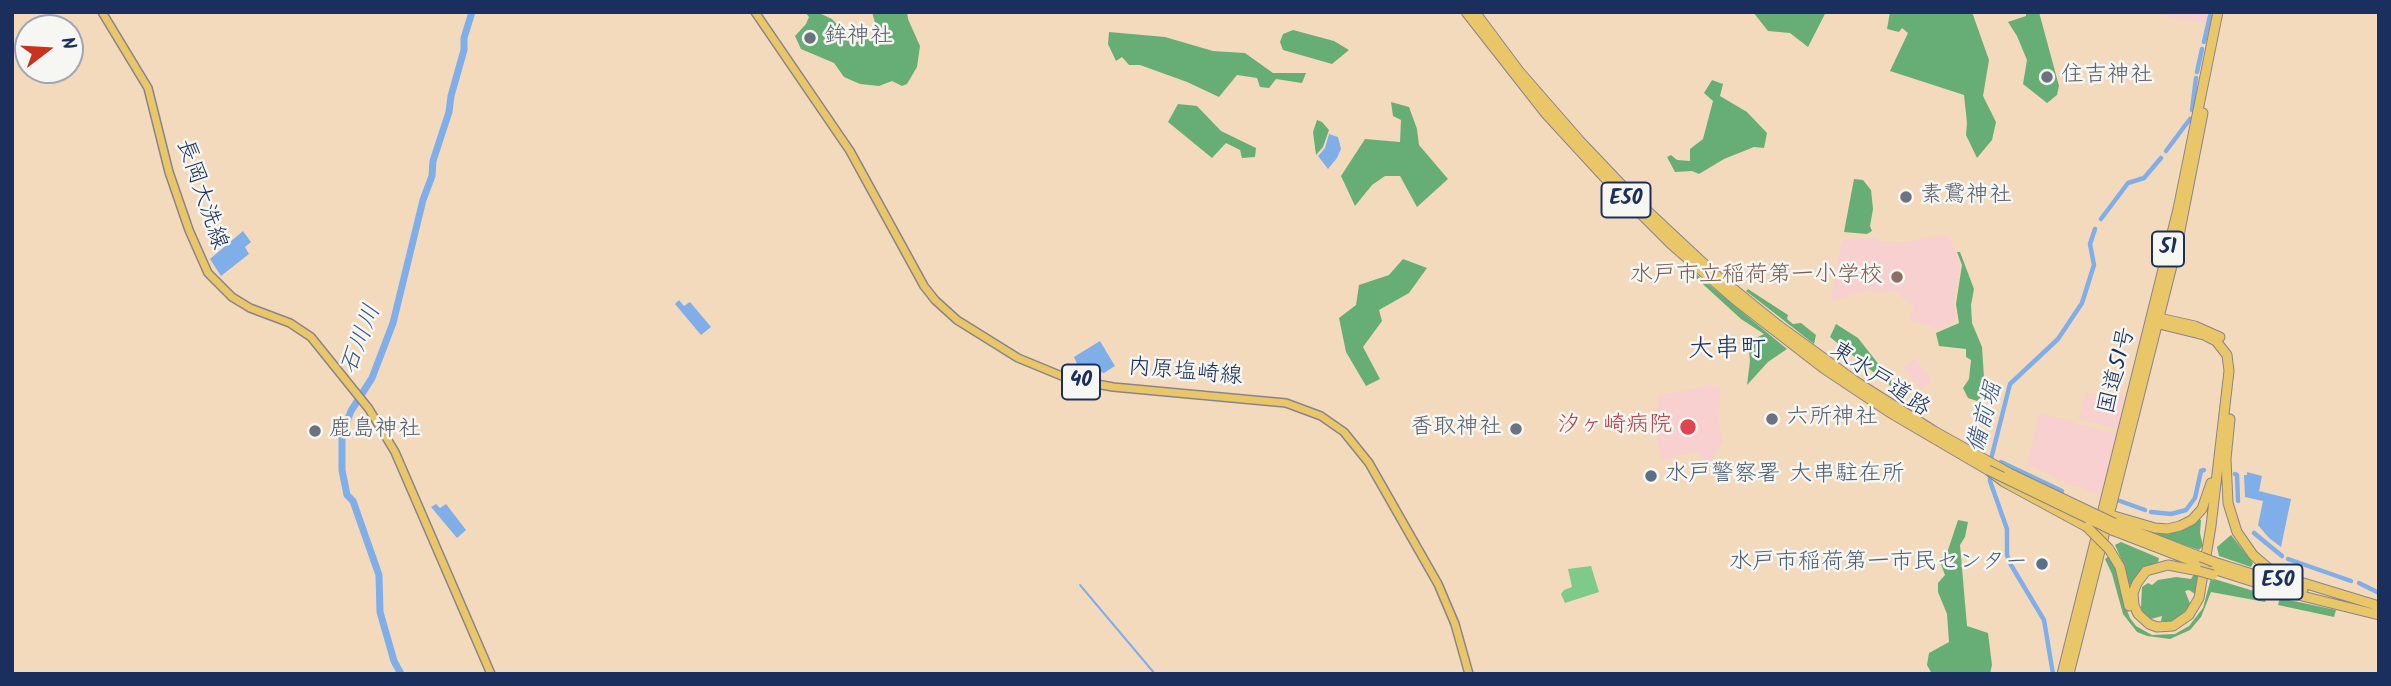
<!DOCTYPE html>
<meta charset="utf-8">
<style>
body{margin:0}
#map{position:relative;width:2391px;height:686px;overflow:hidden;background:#f4dabd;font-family:Kalam,sans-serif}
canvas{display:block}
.frame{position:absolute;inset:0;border:14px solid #1b2f5e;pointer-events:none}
.north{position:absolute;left:14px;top:14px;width:70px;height:70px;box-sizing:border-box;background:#f6f6f2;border:2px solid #9ea6b7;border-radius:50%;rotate:73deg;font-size:19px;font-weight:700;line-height:28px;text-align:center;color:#1b2f5e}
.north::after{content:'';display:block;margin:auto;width:24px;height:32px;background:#c8321e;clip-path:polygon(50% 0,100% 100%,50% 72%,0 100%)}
</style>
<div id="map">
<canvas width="2391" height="686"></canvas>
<div class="frame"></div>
<div class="north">N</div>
</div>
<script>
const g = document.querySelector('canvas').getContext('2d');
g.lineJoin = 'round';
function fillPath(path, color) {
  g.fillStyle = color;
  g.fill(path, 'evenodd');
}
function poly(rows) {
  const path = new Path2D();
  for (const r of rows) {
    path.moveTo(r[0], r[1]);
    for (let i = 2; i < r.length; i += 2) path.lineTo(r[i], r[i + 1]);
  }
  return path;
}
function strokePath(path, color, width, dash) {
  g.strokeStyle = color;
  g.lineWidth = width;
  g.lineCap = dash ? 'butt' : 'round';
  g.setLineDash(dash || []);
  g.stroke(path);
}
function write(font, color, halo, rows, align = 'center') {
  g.font = font + ' Kalam,"Klee One",sans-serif';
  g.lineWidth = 5;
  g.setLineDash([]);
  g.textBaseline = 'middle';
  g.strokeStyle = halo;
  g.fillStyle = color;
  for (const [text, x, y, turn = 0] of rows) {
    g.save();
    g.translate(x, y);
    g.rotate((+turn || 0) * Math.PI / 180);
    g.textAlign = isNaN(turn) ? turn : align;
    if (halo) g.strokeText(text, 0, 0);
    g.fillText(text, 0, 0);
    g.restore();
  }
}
fillPath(poly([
 [2167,12,2208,12,2206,23,2166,17],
 [1941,235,1945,235,1951,240,1960,265,1954,305,1956,321,1936,330,1926,324,1910,321,1911,314,1915,308,1895,291,1874,292,1872,289,1831,301,1841,243,1844,239,1875,238,1884,242,1902,243],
 [1915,358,1932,381,1921,390,1903,367],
 [1709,384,1720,389,1719,425,1723,441,1713,458,1707,466,1703,467,1699,451,1661,460,1656,429,1658,395,1695,389],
 [2102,390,2127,397,2118,429,2079,419,2086,392,2100,396],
 [2039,413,2118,435,2101,496,2056,478,2027,464]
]), '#f7d0cf');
fillPath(poly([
 [1591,566,1599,592,1565,603,1561,594,1564,590,1572,587,1568,569]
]), '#7dca89');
fillPath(poly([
 [805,12,817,12,832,19,845,33,850,44,873,37,877,30,872,12,907,12,908,19,920,46,917,67,907,84,902,86,892,81,879,86,860,84,844,77,834,63,801,49,795,36,806,24,809,17],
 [1753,12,1826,12,1808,47,1790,33,1768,31],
 [1890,12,1972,12,1989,60,1983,96,1996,122,1992,140,1977,158,1966,135,1967,123,1964,95,1890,71,1908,33,1902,28,1899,32,1887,29],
 [2026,12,2039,12,2059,86,2057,95,2047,103,2023,84,2027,60,2017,36,2008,22,2026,16],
 [1293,30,1334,41,1349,50,1332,64,1283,50,1280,42,1283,34],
 [1109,32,1165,37,1213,51,1245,53,1273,73,1306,73,1302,83,1276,79,1269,88,1260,87,1257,78,1237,75,1219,97,1187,82,1140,65,1129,65,1122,57,1116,61,1108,44],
 [1712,80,1723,84,1720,96,1747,112,1767,133,1764,148,1754,147,1724,159,1699,174,1692,171,1675,172,1667,157,1671,155,1677,160,1690,161,1690,149,1703,139,1713,101,1704,93],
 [1391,102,1409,107,1417,129,1419,145,1448,179,1417,207,1400,176,1385,176,1372,185,1355,206,1341,176,1365,139,1400,142,1401,120,1393,116],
 [1178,104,1197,106,1221,131,1256,148,1255,157,1242,158,1240,150,1226,143,1212,158,1168,122],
 [1317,120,1322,122,1329,130,1323,147,1316,155,1313,132],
 [1854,179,1863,180,1871,190,1873,209,1870,226,1872,231,1867,234,1844,232],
 [1957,252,1960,252,1974,289,1971,305,1972,323,1982,347,1985,393,1977,401,1968,398,1963,388,1969,379,1971,360,1966,357,1966,349,1939,346,1936,333,1959,323,1956,304,1962,265],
 [1403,259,1427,268,1409,293,1379,310,1382,321,1363,347,1380,379,1366,386,1346,352,1339,318,1356,305,1359,285,1389,275],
 [1696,274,1787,349,1768,362,1747,385,1750,361,1748,342,1764,334,1741,319,1694,276],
 [1748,289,1788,315,1787,319,1793,324,1801,323,1816,335,1814,344,1746,291],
 [1836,324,1858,338,1899,390,1898,392,1830,337],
 [2199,519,2201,520,2200,533,2203,546,2199,550,2147,532,2148,530,2167,533,2181,530],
 [1958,520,1968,522,1965,537,1960,545,1967,626,1988,633,1992,665,1990,674,1932,674,1927,665,1929,653,1949,642,1947,614,1938,592,1938,583,1945,575,1939,559,1947,553],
 [2231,535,2253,563,2251,567,2219,556,2217,547],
 [2121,542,2159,558,2158,562,2142,568,2131,585,2128,584,2123,563,2115,545],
 [2110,555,2117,570,2126,608,2130,618,2136,626,2152,635,2175,634,2189,626,2203,608,2211,578,2267,595,2265,602,2211,592,2201,617,2190,630,2170,639,2147,636,2137,632,2123,614,2112,574,2105,559],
 [2194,574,2198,575,2195,594,2189,590,2185,591,2191,606,2174,621,2161,621,2162,616,2151,619,2144,614,2141,608,2142,587,2148,583,2152,585,2158,580,2176,577,2191,579],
 [2280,598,2336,610,2334,617,2278,605]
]), '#66ae75');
fillPath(poly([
 [1329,134,1338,137,1341,149,1337,158,1328,169,1318,156,1325,148],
 [243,231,251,242,245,247,249,254,221,276,210,259],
 [679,300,684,306,690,302,711,327,701,335,675,304],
 [1100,341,1115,366,1104,373,1078,366,1074,357],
 [2247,472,2262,476,2259,491,2291,499,2281,547,2269,538,2258,525,2263,501,2245,497,2244,475,2247,475],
 [436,504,440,508,446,504,466,530,457,538,431,507]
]), '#7faee9');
strokePath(poly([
 [1080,585,1155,674]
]), '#7faee9', 2);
strokePath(poly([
 [2204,42,2210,16],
 [2197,72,2202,49],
 [2192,110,2196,78],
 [2166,151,2190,119],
 [2101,219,2128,183,2144,178,2161,158],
 [2001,462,2062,491],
 [1990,463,2010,384,2058,339,2082,303,2094,265,2090,244,2095,229],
 [1990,472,1990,481,2007,529,2007,555,2011,565,2044,620,2053,674],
 [2235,474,2237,475,2238,501],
 [2120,501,2145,510],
 [2151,512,2171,514,2186,510,2195,498,2201,471,2204,470],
 [2254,533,2282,556],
 [2288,559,2351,581],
 [2359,583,2379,593]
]), '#7faee9', 4.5);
strokePath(poly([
 [401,674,394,661,380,612,379,575,353,501,347,495,342,470,342,434,351,411,372,378,393,323,423,200,432,176,433,161,449,112,451,96,464,50,464,38,472,12]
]), '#7faee9', 7);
const major = poly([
 [102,12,148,88,169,172,189,230,208,273,232,297,250,308,290,323,311,337,369,409,395,452,491,674],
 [755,12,850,151,924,286,935,300,957,320,1018,358,1069,379,1113,387,1286,403,1321,416,1344,432,1369,463,1438,584,1455,624,1469,674]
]);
const highway = poly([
 [1466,12,1546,114,1603,176,1671,244,1739,303,1823,368,1889,412,1988,470,2004,482,2087,527],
 [1475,12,1519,71,1580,141,1639,203,1715,274,1778,325,1855,381,1934,431,2009,473],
 [2153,320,2159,318,2195,326,2220,337],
 [2155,323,2204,335,2216,341,2227,355,2229,371,2211,526,2199,598,2189,615,2173,626,2157,627,2149,624,2138,614,2134,605,2133,593,2137,583,2146,571,2168,565,2199,571],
 [2230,419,2226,459,2228,503,2237,532,2253,555,2268,568,2287,578,2379,606],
 [2114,516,2155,528,2167,529,2180,526,2192,520,2202,509,2211,483],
 [2114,523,2201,557],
 [2112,530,2200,564],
 [2109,549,2120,567,2129,606],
 [2214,562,2303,590],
 [2213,569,2286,592,2379,615],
 [2062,674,2178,209,2218,12],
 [2069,674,2177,246,2203,113]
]);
strokePath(major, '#88848e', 10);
strokePath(highway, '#88848e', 11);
strokePath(major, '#e9c769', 7);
strokePath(highway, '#e9c769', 9);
const highwayBridge = poly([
 [1988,470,2112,530],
 [2009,473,2114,523],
 [2087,527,2109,549],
 [2201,557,2214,562],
 [2199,571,2213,575]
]);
strokePath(highwayBridge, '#88848e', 11, []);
strokePath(highwayBridge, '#e9c769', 9);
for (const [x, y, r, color] of [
 [810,38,7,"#6b7280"],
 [2047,77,7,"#6b7280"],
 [1906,197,7,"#6b7280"],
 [1897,277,7,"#8d6e63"],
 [1772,419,7,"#6b7280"],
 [1688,427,9,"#e0444e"],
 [1516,429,7,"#6b7280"],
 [315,431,7,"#6b7280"],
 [1651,476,7,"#5c6f8a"],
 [2042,564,7,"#5c6f8a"]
]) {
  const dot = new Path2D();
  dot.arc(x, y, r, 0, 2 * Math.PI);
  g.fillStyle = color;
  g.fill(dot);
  strokePath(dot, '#f6f6f2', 2.5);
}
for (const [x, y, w] of [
 [1626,200,49],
 [2168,249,32],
 [1081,382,38],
 [2278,582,49]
]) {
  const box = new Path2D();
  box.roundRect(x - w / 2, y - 17.5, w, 35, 5);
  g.fillStyle = '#f6f6f2';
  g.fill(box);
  strokePath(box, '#1b2f5e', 2);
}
write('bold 21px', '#1b2f5e', null, [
 ["E50",1626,200],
 ["51",2168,249],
 ["40",1081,382],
 ["E50",2278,582]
]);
write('23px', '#5b616d', '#f6f6f2', [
 ["鉾神社",824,38],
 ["住吉神社",2061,77],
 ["素鵞神社",1920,197],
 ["六所神社",1786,419],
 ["香取神社",1502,429,"right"],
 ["鹿島神社",329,431]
], 'left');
write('23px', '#1b2f5e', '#f6f6f2', [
 ["長岡大洗線",200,195,71],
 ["国道51号",2119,371,-76],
 ["内原塩崎線",1185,374,5],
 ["東水戸道路",1879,381,34]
]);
write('23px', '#785e54', '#f6f6f2', [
 ["水戸市立稲荷第一小学校",1883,277]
], 'right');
write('23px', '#be3a42', '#f6f6f2', [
 ["汐ヶ崎病院",1672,427]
], 'right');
write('23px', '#4e5e75', '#f6f6f2', [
 ["水戸警察署 大串駐在所",1665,476],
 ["水戸市稲荷第一市民センター",2028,564,"right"]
], 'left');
write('italic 24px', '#395588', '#f6f6f2', [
 ["石川川",363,340,-69],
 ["備前堀",1987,418,-74]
]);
write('26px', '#1b2f5e', '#f6f6f2', [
 ["大串町",1727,352]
]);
</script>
